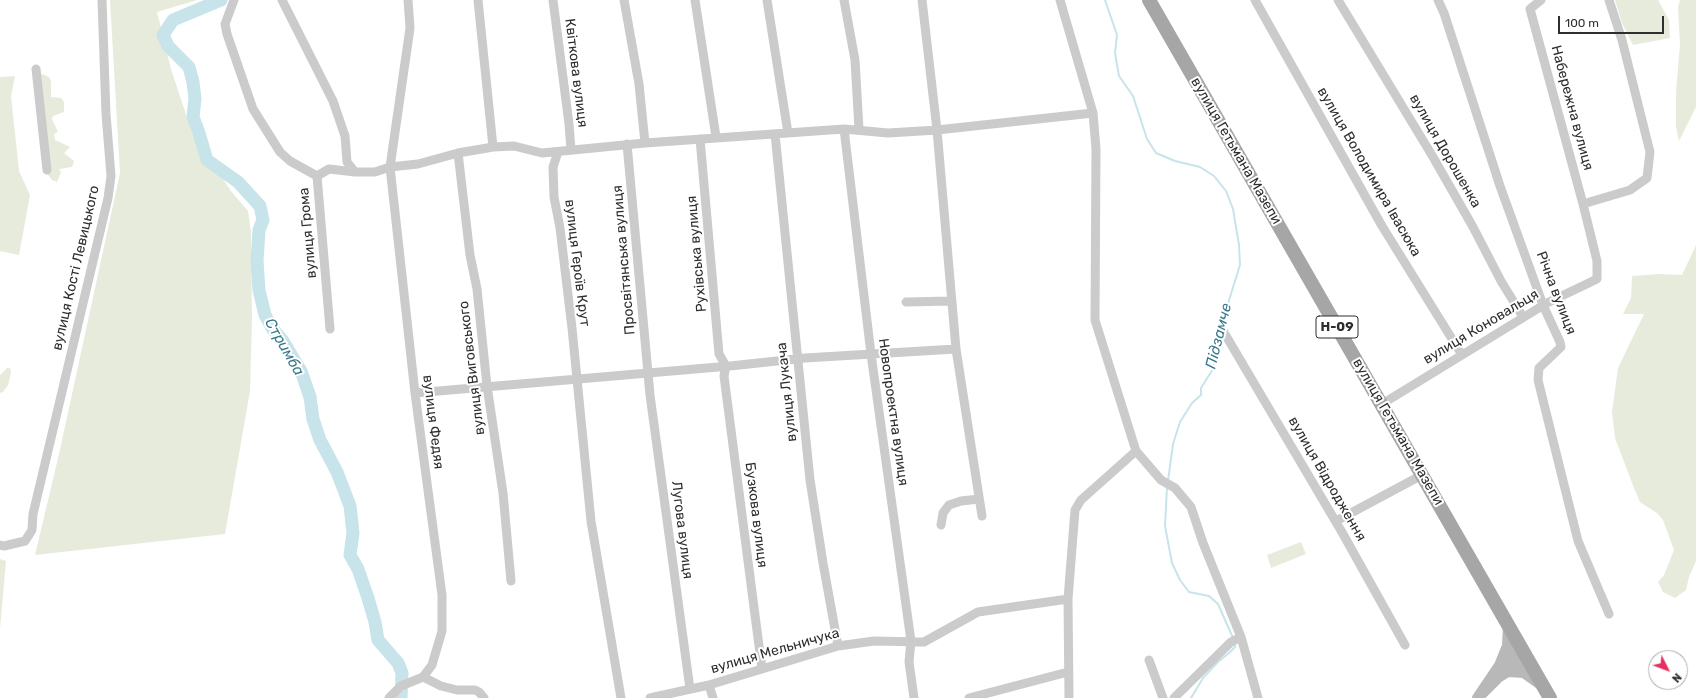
<!DOCTYPE html>
<meta charset="utf-8">
<style>
body{margin:0}
#map{position:relative;width:1696px;height:698px;overflow:hidden;background:#fff;font-family:Rubik,sans-serif}
canvas{display:block}
.north{position:absolute;left:1648px;top:650px;width:40px;height:40px;box-sizing:border-box;background:#fff;border:1px solid #ababab;border-radius:50%;rotate:132deg;font-size:11px;font-weight:700;line-height:16px;text-align:center;color:#2e2e2e}
.north::after{content:'';display:block;margin:auto;width:14px;height:18px;background:#e62e60;clip-path:polygon(50% 0,100% 100%,50% 72%,0 100%)}
.scale{position:absolute;left:1558px;top:16px;width:106px;height:18px;box-sizing:border-box;border:2px solid #2e2e2e;border-top:0;padding-left:5px;font-size:12px;line-height:14px;white-space:nowrap;color:#2e2e2e;-webkit-text-stroke:3px #fff;paint-order:stroke}
</style>
<div id="map">
<canvas width="1696" height="698"></canvas>
<div class="north">N</div>
<div class="scale">100 m</div>
</div>
<script>
const g = document.querySelector('canvas').getContext('2d');
g.lineJoin = 'round';
function fillPath(path, color) {
  g.fillStyle = color;
  g.fill(path, 'evenodd');
}
function poly(rows) {
  const path = new Path2D();
  for (const r of rows) {
    path.moveTo(r[0], r[1]);
    for (let i = 2; i < r.length; i += 2) path.lineTo(r[i], r[i + 1]);
  }
  return path;
}
function strokePath(path, color, width, dash) {
  g.strokeStyle = color;
  g.lineWidth = width;
  g.lineCap = dash ? 'butt' : 'round';
  g.setLineDash(dash || []);
  g.stroke(path);
}
function write(font, color, halo, rows, align = 'center') {
  g.font = font + ' Rubik,sans-serif';
  g.lineWidth = 4;
  g.setLineDash([]);
  g.textBaseline = 'middle';
  g.strokeStyle = halo;
  g.fillStyle = color;
  for (const [text, x, y, turn = 0] of rows) {
    g.save();
    g.translate(x, y);
    g.rotate((+turn || 0) * Math.PI / 180);
    g.textAlign = isNaN(turn) ? turn : align;
    if (halo) g.strokeText(text, 0, 0);
    g.fillText(text, 0, 0);
    g.restore();
  }
}
fillPath(poly([
 [110,0,197,0,157,12,171,69,192,133,231,191,248,211,251,232,252,320,250,391,225,534,35,555,59,454,120,173],
 [1615,0,1658,0,1669,20,1670,38,1633,45,1622,23],
 [1680,0,1696,0,1696,107,1679,141,1676,127,1676,92,1680,45,1678,7],
 [42,74,49,77,51,81,51,97,61,98,64,102,64,112,53,116,52,119,58,132,54,134,55,140,70,147,64,153,74,161,72,167,59,169,61,172,57,182,52,180,48,175,39,77],
 [15,76,11,96,19,171,30,195,19,255,0,251,0,77],
 [1696,245,1696,561,1689,577,1686,590,1675,598,1663,592,1658,582,1664,575,1674,550,1663,520,1657,513,1640,502,1634,488,1615,438,1612,412,1618,368,1644,314,1623,314,1631,298,1632,276,1660,274,1682,275],
 [7,368,10,368,11,373,8,385,3,392,0,393,0,375],
 [1301,542,1306,554,1271,568,1267,555],
 [0,559,6,561,0,629]
]), '#e7ebdb');
strokePath(poly([
 [1105,0,1117,35,1115,53,1119,76,1133,96,1147,139,1156,153,1175,161,1200,167,1214,176,1226,191,1233,209,1239,245,1240,265,1221,326],
 [1168,481,1173,444,1180,422,1192,403,1201,395,1201,388,1213,369,1219,332],
 [1167,487,1165,526,1172,563,1180,580,1189,592,1209,596,1218,604,1233,638],
 [1191,698,1203,678,1218,662,1229,653,1235,647,1235,644]
]), '#c7e4eb', 2);
strokePath(poly([
 [221,0,173,20,163,35,168,46,189,67,193,82,195,99,193,117,199,133,207,160,238,182,260,206,263,220,259,230,257,261,259,290,265,315,272,328,283,341,301,371,310,397,313,419,320,440,337,472,350,506,353,533,350,555,358,569,368,598,375,622,378,640,398,663,402,673,401,698]
]), '#c7e4eb', 13);
strokePath(poly([
 [234,0,225,24,227,34,253,109,280,152,290,161,317,176],
 [282,0,333,101,345,136,347,162,355,172],
 [478,0,493,147],
 [553,0,569,124,571,150],
 [624,0,639,84,645,143],
 [695,0,716,137],
 [767,0,788,133],
 [844,0,855,60,859,129],
 [922,0,937,130,956,349,982,516],
 [1060,0,1093,113,1096,149,1095,320,1136,451,1161,480,1175,488,1191,507,1203,543,1241,637,1258,698],
 [1255,0,1382,226,1462,355],
 [1338,0,1433,157,1473,227,1501,281,1523,317],
 [1438,0,1444,13,1500,186,1543,305,1560,342,1561,347,1539,368,1538,380,1578,541,1609,614],
 [1541,0,1530,9,1583,204],
 [36,69,47,170],
 [844,129,871,354,911,641,909,662,914,698],
 [775,134,810,480,823,563,838,646],
 [700,139,719,354,726,366,724,376,762,669],
 [627,144,650,395,690,689],
 [558,152,553,167,554,197,560,228,572,328,591,521,621,698],
 [458,153,470,255,477,289,487,386,503,493,511,581],
 [906,302,951,301],
 [330,329,317,176,329,169,355,172,375,172,390,167,418,164,458,153,493,147,514,146,542,153,645,143,844,129,888,133,937,130,1093,113],
 [1222,329,1343,534,1405,645],
 [415,393,730,366,805,358,956,349],
 [1382,404,1547,303,1597,279,1597,261,1583,204,1630,190,1647,178,1650,152,1622,40,1609,0],
 [1336,521,1422,475],
 [941,525,943,513,949,505,961,501,979,499],
 [0,545,4,546,25,541,32,530,33,514,108,198,111,176,106,114,102,0],
 [1149,660,1163,698],
 [423,677,441,686,457,690,475,690,479,692,484,698],
 [709,685,713,698],
 [389,698,401,686,423,677,432,665,442,631,442,595,415,393,390,167,410,28,408,0],
 [650,698,709,685,838,646,874,641,924,642,978,612,1068,599],
 [969,698,1068,672],
 [1069,698,1068,599,1075,510,1081,500,1136,451],
 [1174,698,1231,642,1241,637]
]), '#cbcbcb', 9);
strokePath(poly([
 [1501,663,1508,646,1509,625],
 [1508,671,1524,672,1541,684],
 [1478,698,1501,664,1512,655,1526,655,1519,664,1498,677,1482,693]
]), '#b8b8b8', 12);
strokePath(poly([
 [1149,0,1550,698]
]), '#a6a6a6', 14);
for (const [x, y, w] of [
 [1337,327,42]
]) {
  const box = new Path2D();
  box.roundRect(x - w / 2, y - 11, w, 22, 3);
  g.fillStyle = '#fff';
  g.fill(box);
  strokePath(box, '#2e2e2e', 1);
}
write('bold 13px', '#2e2e2e', null, [
 ["Н-09",1337,327]
]);
write('14px', '#2e2e2e', '#fff', [
 ["Квіткова вулиця",576,73,83],
 ["Набережна вулиця",1572,108,75],
 ["вулиця Гетьмана Мазепи",1236,151,60],
 ["вулиця Дорошенка",1445,151,60],
 ["вулиця Володимира Івасюка",1369,172,60],
 ["вулиця Грома",308,233,-95],
 ["Рухівська вулиця",697,254,-95],
 ["Просвітянська вулиця",624,260,-95],
 ["вулиця Героїв Крут",577,263,83],
 ["вулиця Кості Левицького",76,268,-77],
 ["Річна вулиця",1556,293,69],
 ["вулиця Коновальця",1481,327,-31],
 ["вулиця Виговського",472,368,-97],
 ["вулиця Лукача",787,392,-96],
 ["Новопроектна вулиця",893,412,82],
 ["вулиця Федяя",433,422,83],
 ["вулиця Гетьмана Мазепи",1398,432,60],
 ["вулиця Відродження",1327,479,60],
 ["Бузкова вулиця",756,515,83],
 ["Лугова вулиця",682,530,83],
 ["вулиця Мельничука",775,651,-16]
]);
write('italic 15px', '#397a8a', '#fff', [
 ["Підзамче",1219,336,-76],
 ["Стримба",284,347,60]
]);
</script>
